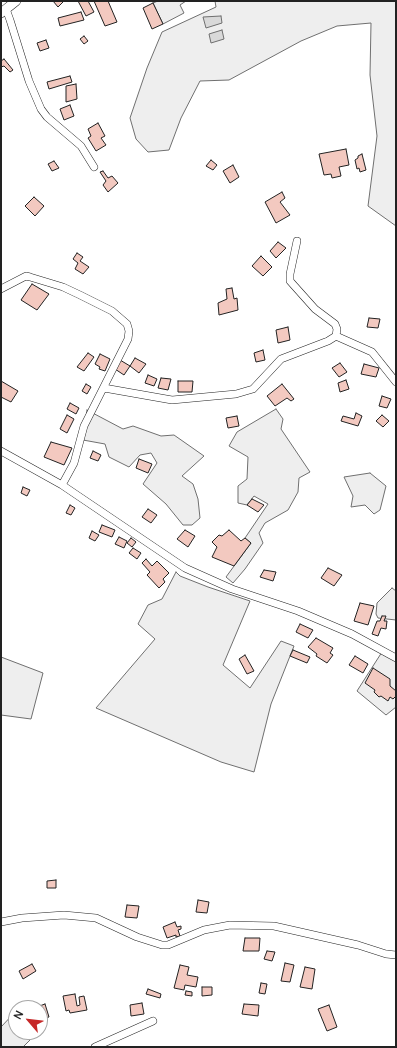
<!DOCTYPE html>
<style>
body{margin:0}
#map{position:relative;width:397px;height:1048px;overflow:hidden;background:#fff;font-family:Manrope,sans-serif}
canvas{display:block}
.frame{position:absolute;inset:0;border:2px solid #222;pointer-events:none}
.north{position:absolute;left:8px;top:1000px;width:40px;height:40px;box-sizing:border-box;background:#fff;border:1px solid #a7a7a7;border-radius:50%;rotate:298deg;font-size:11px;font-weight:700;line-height:16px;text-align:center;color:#222}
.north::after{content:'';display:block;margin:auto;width:14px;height:18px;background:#c62828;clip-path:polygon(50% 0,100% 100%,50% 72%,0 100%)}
</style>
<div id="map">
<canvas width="397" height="1048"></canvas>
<div class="frame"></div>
<div class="north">N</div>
</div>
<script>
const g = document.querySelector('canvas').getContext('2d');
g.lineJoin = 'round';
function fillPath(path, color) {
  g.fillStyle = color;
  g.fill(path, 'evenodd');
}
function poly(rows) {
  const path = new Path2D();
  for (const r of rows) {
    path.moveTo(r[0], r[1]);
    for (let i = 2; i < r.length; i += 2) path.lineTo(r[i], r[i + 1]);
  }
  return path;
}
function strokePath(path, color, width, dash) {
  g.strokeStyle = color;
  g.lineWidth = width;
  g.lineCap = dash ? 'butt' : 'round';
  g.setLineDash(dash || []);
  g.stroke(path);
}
const green = poly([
 [158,1,186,1,180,5,184,13,163,24,153,3,158,1],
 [215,1,396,1,396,226,368,206,377,136,370,75,371,23,337,26,301,41,229,80,200,81,181,118,169,150,148,152,136,139,130,118,147,68,162,32,216,7,215,1],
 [276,409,283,419,281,429,310,472,299,478,298,492,288,510,265,523,259,533,263,543,245,569,233,583,226,577,251,543,245,538,268,504,254,496,247,505,238,503,238,486,247,479,248,457,229,446,237,432,276,409],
 [87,410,123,429,133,426,161,436,174,435,204,456,182,476,193,484,198,499,200,518,192,525,183,525,166,504,143,484,157,463,151,453,140,455,129,467,109,457,105,444,83,440,87,410],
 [370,473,386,486,380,510,374,514,365,505,351,507,353,496,344,477,370,473],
 [176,572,180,576,208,587,250,601,223,665,250,688,281,641,294,646,271,704,254,772,221,762,96,708,155,639,138,624,148,605,162,599,176,572],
 [392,588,396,591,396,620,378,618,376,614,377,603,392,588],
 [382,652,396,660,396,707,386,715,357,691,382,652],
 [1,657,43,673,31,719,1,715,1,657],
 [16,1011,16,1032,38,1032,23,1047,1,1047,1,1027,16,1011]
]);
fillPath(green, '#eee');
strokePath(green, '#6f6f6f', 1);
const water = poly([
 [221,16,222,23,206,28,203,17,221,16],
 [222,30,224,39,211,43,209,34,222,30]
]);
fillPath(water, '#d9d9d9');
strokePath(water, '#6f6f6f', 1);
const building = poly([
 [53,1,63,1,63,2,58,7,53,1],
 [78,1,88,1,94,12,86,16,78,1],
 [94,1,108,1,117,22,105,26,94,1],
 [153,3,163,24,152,29,143,8,153,3],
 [81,12,84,20,60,26,58,18,81,12],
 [84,36,88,41,84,44,80,39,84,36],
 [46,40,49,48,40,51,37,43,46,40],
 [4,59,13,70,10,72,4,66,1,67,1,61,4,59],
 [70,76,72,82,49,89,47,82,70,76],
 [76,84,77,99,66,102,66,86,76,84],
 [70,105,74,116,64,120,60,109,70,105],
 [98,123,105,136,101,138,106,145,96,151,88,138,91,136,88,129,98,123],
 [346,149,349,165,339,167,341,176,332,178,331,174,324,175,319,154,346,149],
 [362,154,366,170,360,172,359,168,357,169,355,160,358,158,358,156,362,154],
 [211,160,217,165,213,170,206,166,211,160],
 [54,161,59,168,52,171,48,164,54,161],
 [233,165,239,177,230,183,223,171,233,165],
 [103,171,108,178,112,176,118,183,108,192,103,185,106,181,100,172,103,171],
 [282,192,285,198,280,202,290,215,276,223,265,202,282,192],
 [34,197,44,206,35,216,25,206,34,197],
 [278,242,286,248,276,258,270,251,278,242],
 [77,253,83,257,80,261,89,267,83,274,75,269,78,263,73,259,77,253],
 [261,256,272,267,263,276,252,266,261,256],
 [32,284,49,294,37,310,21,300,32,284],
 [232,288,234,299,237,298,238,310,219,315,218,303,227,299,226,289,232,288],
 [369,318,380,319,378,328,367,327,369,318],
 [288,327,290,340,278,343,276,330,288,327],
 [263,350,265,360,256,362,254,353,263,350],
 [88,353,94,357,84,371,77,367,88,353],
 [100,354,110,359,105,371,99,369,100,367,95,364,100,354],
 [135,358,146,364,139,373,130,366,135,358],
 [120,360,130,366,124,375,115,369,120,360],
 [340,363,347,372,339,377,332,368,340,363],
 [364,364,379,368,376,377,361,374,364,364],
 [148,375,157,379,154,386,145,383,148,375],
 [161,378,171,379,168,390,158,388,161,378],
 [346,380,349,389,340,392,338,383,346,380],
 [1,381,18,391,11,402,1,397,1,381],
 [178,381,193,381,192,392,178,392,178,381],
 [86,384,91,387,87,394,82,391,86,384],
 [282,384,294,399,291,401,287,398,275,406,267,396,282,384],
 [382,396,391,399,387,408,379,406,382,396],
 [70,403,79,408,76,414,67,409,70,403],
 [356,413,362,416,358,426,341,421,343,416,354,419,356,413],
 [67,415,74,419,67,433,60,429,67,415],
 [382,415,389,421,383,427,376,421,382,415],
 [237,416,239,426,228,428,226,418,237,416],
 [51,442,72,448,64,465,44,457,51,442],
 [93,451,101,455,98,461,90,458,93,451],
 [139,459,152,464,148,473,136,468,139,459],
 [23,487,30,490,27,496,21,493,23,487],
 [252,499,264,505,258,512,247,505,252,499],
 [70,505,75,508,71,515,66,513,70,505],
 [148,509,157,515,151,523,142,517,148,509],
 [102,525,115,530,112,537,99,532,102,525],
 [185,530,195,536,188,547,177,539,185,530],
 [229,530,241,541,245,538,251,543,234,566,212,557,217,547,212,542,219,535,222,536,229,530],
 [92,531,99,535,95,541,89,538,92,531],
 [119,537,127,541,124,548,115,544,119,537],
 [131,538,136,542,132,547,127,543,131,538],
 [133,548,141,553,137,559,129,553,133,548],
 [146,559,152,566,157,561,169,573,163,579,165,582,159,588,147,575,150,572,142,563,146,559],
 [328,568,342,575,334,586,321,578,328,568],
 [264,570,276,572,273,581,260,577,264,570],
 [360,603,374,606,368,625,354,621,360,603],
 [382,616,386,616,384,621,387,621,386,629,381,628,378,636,372,634,377,621,380,621,382,616],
 [300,624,313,630,308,638,296,632,300,624],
 [316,638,333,648,330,653,333,655,327,663,316,656,317,654,308,647,316,638],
 [293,650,310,657,307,663,290,656,293,650],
 [245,655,254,671,247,674,239,659,245,655],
 [355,656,368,664,363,673,349,665,355,656],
 [373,668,390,679,390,686,396,691,396,696,393,699,390,697,388,701,381,696,379,697,374,692,375,690,365,683,373,668],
 [56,880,56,888,47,888,47,881,56,880],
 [198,900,209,902,207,913,196,912,198,900],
 [127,905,139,906,137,918,125,917,127,905],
 [175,922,177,927,181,926,181,929,178,930,180,936,176,937,176,935,167,938,163,927,175,922],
 [245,938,260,938,259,951,243,951,245,938],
 [267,951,275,952,272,961,264,959,267,951],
 [285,963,294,965,290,982,281,981,285,963],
 [32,964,36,971,23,979,19,971,32,964],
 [180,965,189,967,187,975,198,977,196,987,185,985,184,990,174,988,180,965],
 [305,967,315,969,312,989,300,987,305,967],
 [261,983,267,984,265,994,259,993,261,983],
 [202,987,212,987,212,995,202,996,202,987],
 [148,989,161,994,160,998,146,994,148,989],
 [186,991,192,992,192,996,185,995,186,991],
 [75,994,77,1006,80,1005,79,997,84,996,87,1010,70,1013,69,1010,66,1011,63,996,75,994],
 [142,1003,144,1014,131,1016,130,1005,142,1003],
 [45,1004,49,1017,40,1019,40,1008,34,1008,45,1004],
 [244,1004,259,1005,258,1016,242,1014,244,1004],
 [329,1005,337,1027,327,1031,318,1009,329,1005]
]);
fillPath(building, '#f3c9c0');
strokePath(building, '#222', 1);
const minor = poly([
 [6,9,10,20,29,81,41,109,47,117,81,146,94,167],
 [1,289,26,276,30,277,63,287,80,295,112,311,127,324,129,331,128,339,84,426,74,463,62,485],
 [336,336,372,352,396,382],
 [104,388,172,400,236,394,253,389,281,359,328,341,336,336,337,329,335,324,315,309,290,281,290,274,297,241],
 [1,451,62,485,185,568,232,589,298,611,352,634,396,658],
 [1,922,22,918,64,915,96,918,137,937,162,945,168,945,204,930,230,925,274,926,358,945,386,954,396,955],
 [95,1047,153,1021]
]);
const tertiary = poly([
 [1,13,16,1]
]);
strokePath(minor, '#222', 8);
strokePath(tertiary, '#222', 10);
strokePath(minor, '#fff', 7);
strokePath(tertiary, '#fff', 9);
</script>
